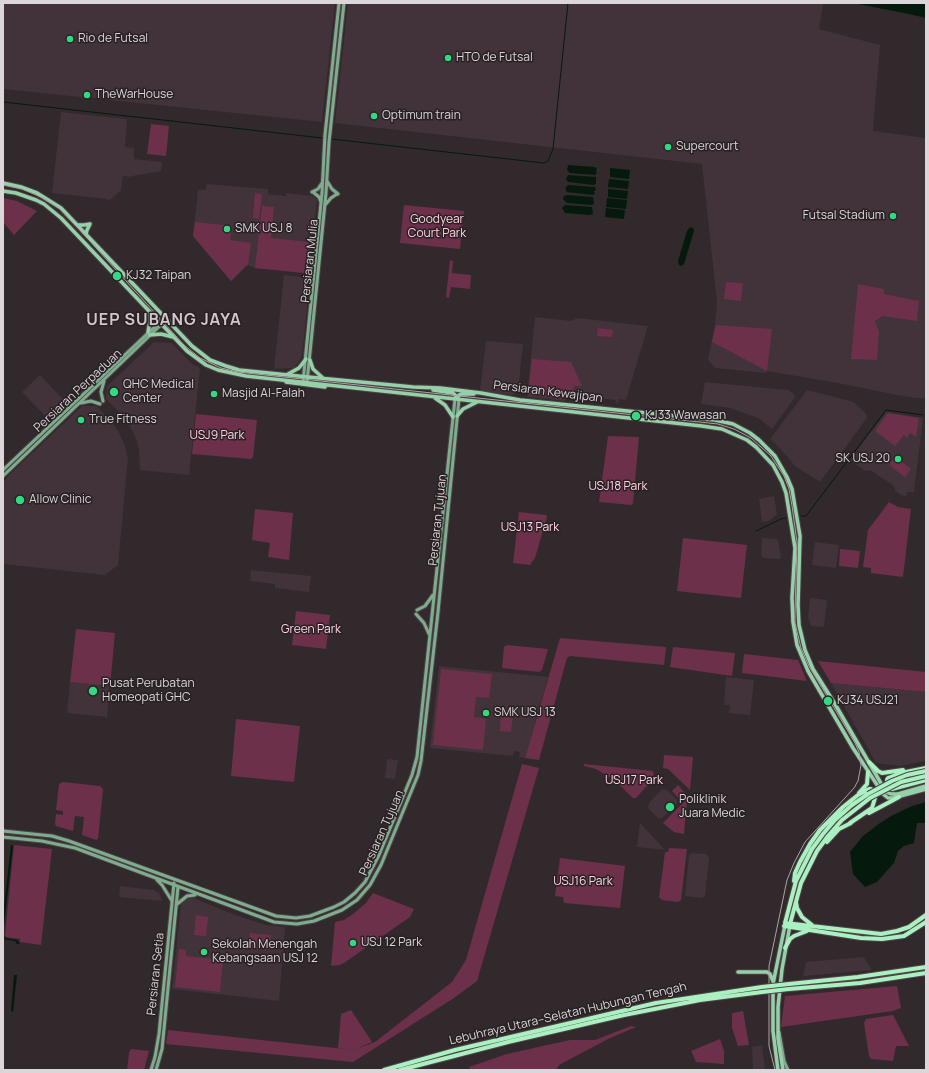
<!DOCTYPE html>
<meta charset="utf-8">
<style>
body{margin:0}
#map{position:relative;width:929px;height:1073px;overflow:hidden;background:#32292c;font-family:Manrope,sans-serif}
canvas{display:block}
.frame{position:absolute;inset:0;border:4px solid #dcd6d8;pointer-events:none}
</style>
<div id="map">
<canvas width="929" height="1073"></canvas>
<div class="frame"></div>
</div>
<script>
const ctx = document.querySelector('canvas').getContext('2d');
ctx.lineJoin = 'round';
function fillPath(path, color) {
  ctx.fillStyle = color;
  ctx.fill(path, 'evenodd');
}
function poly(rows) {
  const path = new Path2D();
  for (const r of rows) {
    path.moveTo(r[0], r[1]);
    for (let i = 2; i < r.length; i += 2) path.lineTo(r[i], r[i + 1]);
  }
  return path;
}
function strokePath(path, color, width, dash) {
  ctx.strokeStyle = color;
  ctx.lineWidth = width;
  ctx.lineCap = dash ? 'butt' : 'round';
  ctx.setLineDash(dash || []);
  ctx.stroke(path);
}
function write(font, color, halo, rows, align = 'center') {
  ctx.font = font + ' Manrope,sans-serif';
  ctx.lineWidth = 3;
  ctx.setLineDash([]);
  ctx.textBaseline = 'middle';
  ctx.strokeStyle = halo;
  ctx.fillStyle = color;
  for (const [text, x, y, turn = 0] of rows) {
    ctx.save();
    ctx.translate(x, y);
    ctx.rotate((+turn || 0) * Math.PI / 180);
    ctx.textAlign = isNaN(turn) ? turn : align;
    if (halo) ctx.strokeText(text, 0, 0);
    ctx.fillText(text, 0, 0);
    ctx.restore();
  }
}
const built = poly([
 [3,3,335,3,322,122,3,89],
 [348,3,818,3,823,4,819,29,880,45,873,131,926,138,926,398,916,398,897,395,838,383,767,371,766,373,715,368,708,360,715,324,717,302,702,164,335,123],
 [61,112,127,119,125,147,134,148,134,159,162,162,161,171,132,176,131,177,123,176,121,190,109,201,107,199,52,193],
 [207,184,268,189,268,194,286,196,286,193,312,196,317,200,309,272,304,273,255,268,247,265,231,281,193,236,198,190,206,190],
 [284,275,310,278,302,356,298,363,293,368,274,369],
 [535,317,571,321,577,318,648,326,626,400,619,399,618,405,615,400,573,395,564,401,527,397],
 [486,341,523,344,518,391,513,395,480,391],
 [154,342,172,343,192,364,200,368,189,475,140,470,139,450,136,438,129,425,122,415,106,399,107,386],
 [40,375,63,399,45,416,22,392],
 [705,382,788,390,794,394,795,397,772,429,758,418,730,408,701,404],
 [807,390,854,402,866,414,867,418,820,482,795,466,779,447,770,439],
 [82,406,97,406,113,424,118,431,124,443,128,458,118,565,105,575,3,564,3,483,9,475],
 [886,412,923,418,914,492,907,492,906,496,901,495,894,490,895,489,894,486,870,470,865,471,850,460],
 [774,496,777,514,769,521,762,522,759,499],
 [762,538,776,539,778,540,781,556,780,559,764,558,761,556],
 [815,542,839,545,836,568,812,565],
 [251,570,311,576,309,592,275,588,275,584,250,581],
 [810,598,827,600,824,627,811,626,808,618],
 [439,666,548,677,525,758,519,757,520,752,514,751,513,756,430,748],
 [726,677,754,680,750,715,729,713,730,705,724,705],
 [70,682,110,686,107,717,67,713],
 [831,683,926,692,926,761,899,766,876,763],
 [387,759,398,760,395,779,385,778],
 [662,789,667,790,677,800,677,804,662,818,658,818,648,808,649,803],
 [640,823,665,850,637,847],
 [692,853,706,854,709,858,705,896,702,898,685,896,689,855],
 [120,886,154,890,160,894,162,901,119,897],
 [191,897,235,915,266,925,285,927,279,1001,172,989,181,904,183,901],
 [864,957,872,970,803,976,806,962],
 [762,1045,765,1070,753,1070,752,1047]
]);
const green = poly([
 [151,124,169,126,166,156,147,154],
 [255,193,262,194,259,219,253,218],
 [3,198,17,201,37,211,14,235,3,222],
 [404,205,464,211,460,249,400,243],
 [262,206,274,207,271,238,308,242,304,273,255,268],
 [195,222,232,226,230,240,251,243,248,265,246,266,231,281,193,236],
 [450,260,453,261,452,273,471,275,470,289,451,287,449,298,446,297],
 [726,282,743,283,741,301,724,299],
 [858,284,884,289,884,294,919,301,917,321,883,316,875,321,879,332,877,360,851,359],
 [716,325,772,329,767,371,712,342],
 [598,328,613,330,612,337,597,336],
 [532,359,571,362,582,386,574,386,573,394,564,399,528,395],
 [888,413,919,418,916,437,910,433,907,438,904,435,895,446,875,431],
 [196,414,257,420,253,457,251,459,192,454],
 [608,436,639,437,633,503,631,505,599,502],
 [895,457,911,469,905,477,889,465],
 [889,502,898,507,911,509,903,577,871,573,871,568,863,567,868,530],
 [255,509,293,513,289,560,268,557,270,543,252,540],
 [519,512,546,515,547,517,535,558,530,565,513,563],
 [683,538,747,545,741,598,677,591],
 [840,549,860,551,858,568,839,566],
 [296,611,330,615,326,649,292,645],
 [76,629,115,633,110,686,70,682],
 [560,638,666,647,664,665,570,656,567,658,539,760,525,758],
 [507,645,548,649,542,670,539,672,502,668,504,647],
 [673,647,735,653,732,676,670,667],
 [744,654,798,660,807,681,742,673],
 [818,661,926,672,926,692,831,683],
 [441,669,492,674,489,698,476,697,474,717,486,719,483,750,433,745],
 [501,711,513,712,511,732,500,731],
 [236,719,300,726,294,782,231,776],
 [664,755,693,757,690,790,668,769,663,768],
 [522,764,539,768,477,981,454,998,353,1062,166,1044,168,1030,354,1050,375,1042,452,982,466,960],
 [584,764,653,771,654,776,652,780,636,798,633,798,614,780,596,769,584,766],
 [63,782,100,786,103,789,98,839,96,840,82,835,84,817,75,816,73,831,56,826,55,824,56,814,63,815,63,811,56,810,59,784],
 [678,785,687,795,681,801,672,791],
 [687,799,684,834,674,832,663,823],
 [14,845,52,849,41,945,20,942,20,939,6,937,5,935],
 [669,848,687,849,681,900,678,902,662,900,659,897,665,852,668,852],
 [560,858,625,866,620,908,564,903,563,897,555,896],
 [373,893,414,909,410,917,344,963,339,965,331,966,335,922,344,920,353,914,366,903],
 [196,915,208,917,206,936,194,935],
 [250,933,271,935,269,950,248,948],
 [179,949,186,950,186,956,223,960,220,992,175,987],
 [897,986,901,1008,893,1011,781,1027,785,996],
 [351,1010,372,1042,354,1050,338,1048,341,1014],
 [743,1011,749,1045,738,1046,732,1028,732,1013],
 [893,1015,909,1046,896,1046,893,1061,871,1059,869,1056,864,1023,866,1019],
 [631,1026,636,1027,608,1039,559,1065,556,1070,471,1070,469,1067,507,1054,570,1040,595,1040],
 [720,1039,724,1051,724,1064,696,1062,691,1051],
 [131,1049,149,1051,144,1070,127,1070,129,1053]
]);
const water = poly([
 [853,3,926,3,926,18,909,14],
 [568,165,595,167,597,169,596,171,597,173,595,175,570,173,567,170],
 [610,168,630,170,629,179,610,177],
 [568,175,596,177,596,184,593,185,568,182,566,179],
 [609,179,629,181,628,189,608,187],
 [568,185,595,187,596,190,594,191,595,194,593,195,567,192,565,188],
 [608,189,628,191,627,199,608,197],
 [567,195,593,197,594,204,592,205,567,203,563,199,564,196],
 [607,198,627,200,626,209,606,207],
 [565,205,592,207,593,214,590,215,565,213,562,208],
 [606,208,625,210,624,219,605,217],
 [691,227,694,229,694,231,684,264,681,266,679,265,678,261,687,231,689,228],
 [926,802,926,823,917,823,914,843,904,846,898,851,894,863,877,882,865,887,853,874,850,852,863,836,880,823,893,815,912,806],
 [11,845,13,846,3,934,5,938,17,940,20,944,17,944,15,941,3,939,3,916],
 [14,975,17,975,13,1012,11,1011]
]);
const stream = poly([
 [3,102,544,163,548,161,553,149,568,3],
 [801,516,806,516,886,410,923,415],
 [756,531,781,519,786,518]
]);
const secondary = poly([
 [327,181,332,189,338,194],
 [312,192,318,189,322,183],
 [313,192,319,197,321,202],
 [325,205,331,198,337,194],
 [303,382,322,193,325,135,339,3],
 [307,382,326,193,329,142,344,3],
 [103,401,101,392,104,381],
 [81,403,91,401,100,404],
 [3,470,164,318],
 [3,476,166,320],
 [417,610,425,606,433,595],
 [416,614,424,623,429,634],
 [3,831,52,836,69,841,276,916,296,918,310,916,334,907,344,902,355,893,365,882,379,855,412,775,417,757,455,399],
 [3,837,42,841,75,848,274,922,297,924,314,921,342,910,357,900,370,885,381,865,418,775,421,761,438,612,459,399],
 [157,880,162,885,172,901],
 [176,905,187,896,195,895],
 [779,1032,784,1061,788,1070],
 [151,1070,155,1057,159,1034,174,883],
 [156,1070,162,1049,178,887]
]);
const primary = poly([
 [3,183,21,187,37,193,61,208,192,346,210,360,226,366,239,370,308,377,413,387,440,388,481,393,520,400,715,420,733,424,750,433,759,440,775,456,787,477,792,489,800,536,798,605,799,625,805,650,813,669,835,704,886,792,891,794,898,794,926,786],
 [3,191,16,193,36,200,44,204,61,218,187,351,206,365,218,370,246,376,702,426,722,429,747,440,756,447,773,465,782,482,786,493,795,548,792,598,793,622,797,645,808,671,853,748,883,794,888,798,893,798,926,789],
 [77,225,84,225,90,224],
 [86,234,87,230,90,224],
 [148,310,150,321,148,332],
 [150,335,161,334,173,337],
 [310,360,313,369,323,378],
 [288,374,299,368,306,359],
 [286,382,325,387],
 [433,390,453,393,459,399],
 [435,398,445,405,453,417],
 [455,398,461,394,474,394],
 [457,416,463,409,477,402],
 [738,972,767,972,770,974,773,981],
 [778,1070,773,1031,773,984,785,925],
 [783,1070,778,1038,778,1007,782,969,790,925]
]);
const motorway = poly([
 [869,762,878,771,882,773,903,770],
 [926,768,901,773,888,778,887,780,888,785,892,789,926,780],
 [859,793,867,784,868,772],
 [868,794,852,805,835,820,823,834,812,849,796,881,785,923,881,934,897,931,909,927,926,915],
 [869,813,899,797],
 [827,842,839,829,851,823],
 [794,881,795,873,800,862,810,844,820,830,843,807,858,795,869,789,871,789,874,792,875,798,872,808,850,823],
 [796,902,797,908,802,917,812,925],
 [790,924,801,883,817,851,828,836,842,820,870,798],
 [784,926,861,938,882,939,904,936,926,922],
 [785,948,790,939,794,936,807,931],
 [789,984,858,977,926,967],
 [789,989,860,983,926,973],
 [384,1070,455,1050,656,1003,762,987],
 [400,1070,508,1042,624,1015,700,1000,762,992]
]);
const tram = poly([
 [3,185,22,189,34,194,45,199,60,209,79,229,184,345,200,358,221,368,238,372,718,424,734,429,751,438,771,456,784,476,789,489,792,506,797,542,795,613,795,623,801,648,809,666,855,743,859,752,861,765,858,781,854,788,805,842,794,863,787,880,769,966,769,1046,775,1070]
]);
const motorwayBridge = poly([
 [868,794,892,781,907,775,926,771],
 [870,798,901,782,926,776],
 [762,987,789,984],
 [762,992,789,989]
]);
const markers = [
 [70,39,4,"#33d882"],
 [448,58,4,"#33d882"],
 [87,95,4,"#33d882"],
 [374,116,4,"#33d882"],
 [668,147,4,"#33d882"],
 [893,216,4,"#33d882"],
 [227,229,4,"#33d882"],
 [117,276,5,"#33d882"],
 [114,392,5,"#33d882"],
 [214,394,4,"#33d882"],
 [636,416,5,"#33d882"],
 [81,420,4,"#33d882"],
 [898,459,4,"#33d882"],
 [20,500,5,"#33d882"],
 [93,691,5,"#33d882"],
 [828,701,5,"#33d882"],
 [486,713,4,"#33d882"],
 [670,807,5,"#33d882"],
 [353,943,4,"#33d882"],
 [204,952,4,"#33d882"]
];
const poiNames = [
 ["Rio de Futsal",78,39],
 ["HTO de Futsal",456,58],
 ["TheWarHouse",95,95],
 ["Optimum train",382,116],
 ["Supercourt",676,147],
 ["Futsal Stadium",885,216,"right"],
 ["SMK USJ 8",235,229],
 ["KJ32 Taipan",126,276],
 ["QHC Medical",123,385],
 ["Center",123,399],
 ["Masjid Al-Falah",222,394],
 ["KJ33 Wawasan",645,416],
 ["True Fitness",89,420],
 ["SK USJ 20",890,459,"right"],
 ["Allow Clinic",29,500],
 ["Pusat Perubatan",102,684],
 ["Homeopati GHC",102,698],
 ["KJ34 USJ21",837,701],
 ["SMK USJ 13",494,713],
 ["Poliklinik",679,800],
 ["Juara Medic",679,814],
 ["USJ 12 Park",361,943],
 ["Sekolah Menengah",212,945],
 ["Kebangsaan USJ 12",212,959]
];
const parkNames = [
 ["Goodyear",437,220],
 ["Court Park",437,234],
 ["USJ9 Park",217,436],
 ["USJ18 Park",618,487],
 ["USJ13 Park",530,528],
 ["Green Park",311,630],
 ["USJ17 Park",634,781],
 ["USJ16 Park",583,882]
];
const streetNames = [
 ["Persiaran Mulia",310,261,-84],
 ["Persiaran Perpaduan",78,391,-43],
 ["Persiaran Kewajipan",548,392,7],
 ["Persiaran Tujuan",438,520,-84],
 ["Persiaran Tujuan",382,833,-66],
 ["Persiaran Setia",156,974,-84],
 ["Lebuhraya Utara–Selatan Hubungan Tengah",568,1014,-13]
];
const districtNames = [
 ["UEP SUBANG JAYA",164,321]
];
fillPath(built, '#413339');
fillPath(green, '#6d304b');
fillPath(water, '#051a0d');
strokePath(stream, '#051a0d', 1);
strokePath(secondary, '#4d4548', 5);
strokePath(primary, '#4d4548', 5.5);
strokePath(motorway, '#4d4548', 6);
strokePath(secondary, '#7fac8e', 3);
strokePath(primary, '#96d0a9', 3.5);
strokePath(motorway, '#aaf0c1', 4);
strokePath(tram, '#aaa3a5', 1);
strokePath(motorwayBridge, '#4d4548', 6, []);
strokePath(motorwayBridge, '#aaf0c1', 4);
for (const [x, y, r, color] of markers) {
  const dot = new Path2D();
  dot.arc(x, y, r, 0, 2 * Math.PI);
  ctx.fillStyle = color;
  ctx.fill(dot);
  strokePath(dot, '#282023', 1.5);
}
write('12px', '#dcd6d8', '#282023', poiNames, 'left');
write('12px', '#ffd5e4', '#282023', parkNames);
write('12px', '#dcd6d8', '#282023', streetNames);
ctx.letterSpacing = '1px';
write('bold 16px', '#d3c7cb', '#282023', districtNames);
ctx.letterSpacing = '0px';
</script>
